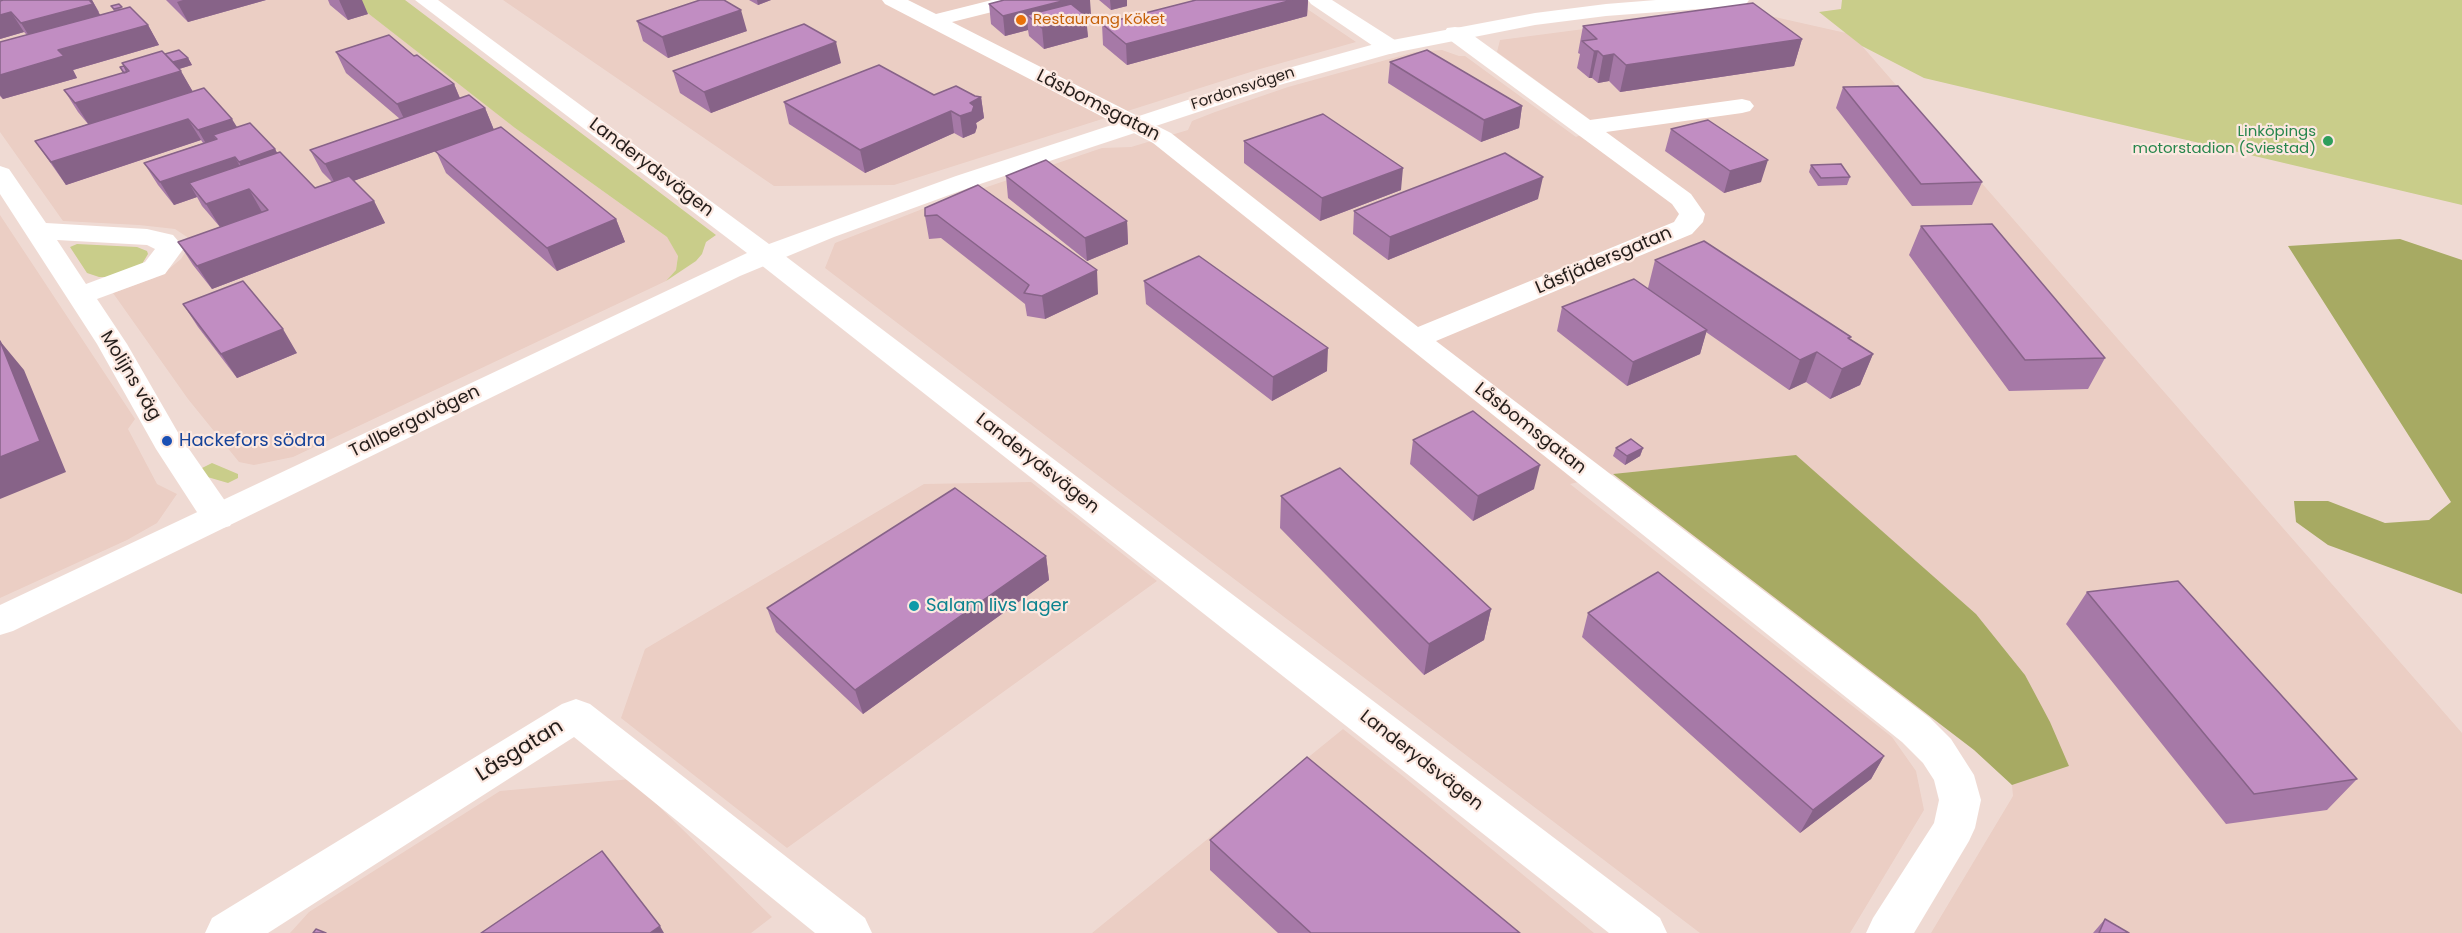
<!DOCTYPE html>
<meta charset="utf-8">
<style>
body{margin:0}
canvas{display:block;background:#efdad3}
</style>
<canvas width="2462" height="933"></canvas>
<script>
const ctx = document.querySelector('canvas').getContext('2d');
ctx.lineJoin = 'round';
function fillPath(path, color) {
  ctx.fillStyle = color;
  ctx.fill(path, 'evenodd');
}
function poly(rows) {
  const path = new Path2D();
  for (const r of rows) {
    path.moveTo(r[0], r[1]);
    for (let i = 2; i < r.length; i += 2) path.lineTo(r[i], r[i + 1]);
  }
  return path;
}
function strokePath(path, color, width, dash) {
  ctx.strokeStyle = color;
  ctx.lineWidth = width;
  ctx.lineCap = dash ? 'butt' : 'round';
  ctx.setLineDash(dash || []);
  ctx.stroke(path);
}
function write(font, color, halo, rows, align = 'center') {
  ctx.font = font + ' Poppins,sans-serif';
  ctx.lineWidth = 4.5;
  ctx.setLineDash([]);
  ctx.textBaseline = 'middle';
  ctx.strokeStyle = halo;
  ctx.fillStyle = color;
  for (const [text, x, y, turn = 0] of rows) {
    ctx.save();
    ctx.translate(x, y);
    ctx.rotate((+turn || 0) * Math.PI / 180);
    ctx.textAlign = isNaN(turn) ? turn : align;
    if (halo) ctx.strokeText(text, 0, 0);
    ctx.fillText(text, 0, 0);
    ctx.restore();
  }
}
const built = poly([
 [61,0,351,0,515,128,667,237,678,255,676,270,666,281,293,457,254,465,239,462,188,399,113,293,154,278,170,268,181,259,189,246,187,237,175,229,139,225,63,221,0,132,0,17],
 [503,0,1294,0,1356,42,1260,69,894,185,774,186],
 [1748,11,1846,33,1862,46,2462,733,2462,933,1931,933,2013,796,2012,785,2069,766,2025,675,1976,614,1796,456,1613,474,1570,484,1892,737,1916,771,1924,810,1850,933,1700,933,825,268,835,243,925,208,1102,148,1131,147,1188,130,1192,121,1215,112,1288,87,1415,52,1442,50,1459,56,1465,56,1576,137,1600,127,1497,52,1500,40,1668,18],
 [0,215,135,419,128,429,157,484,177,494,157,523,127,540,0,598],
 [1031,482,1157,581,787,848,621,718,645,649,924,484],
 [1343,729,1399,773,1594,933,1092,933],
 [631,779,772,917,751,933,290,933,309,912,500,791]
]);
const green = poly([
 [351,0,405,0,716,235,706,242,702,254,696,261,666,281,676,270,678,256,667,237,515,128],
 [1842,0,2462,0,2462,205,1924,78,1862,46,1819,12,1841,9],
 [77,244,137,247,147,251,148,254,142,264,108,277,99,277,87,273,70,247],
 [212,463,238,474,238,478,228,483,204,476,200,469]
]);
const forest = poly([
 [2400,239,2462,260,2462,594,2328,545,2296,522,2294,501,2328,501,2385,523,2429,520,2451,502,2288,246],
 [1796,455,1976,614,2025,675,2050,722,2069,766,2012,785,1974,750,1613,474]
]);
const minor = poly([
 [882,0,908,0,936,14,992,0,1027,0,1024,4,952,22,1171,133,1418,327,1674,222,1679,214,1672,204,1447,38,1444,33,1447,28,1455,27,1463,28,1590,120,1742,99,1750,101,1754,106,1750,111,1742,113,1606,132,1691,194,1705,214,1703,222,1692,234,1436,341,1930,718,1951,739,1974,775,1981,800,1975,828,1969,841,1914,933,1866,933,1873,918,1934,823,1939,800,1934,780,1923,763,1902,742,1153,143,885,4,882,0],
 [1308,0,1332,0,1398,42,1401,47,1398,52,1390,54,1382,52,1311,4,1308,0],
 [0,166,9,169,46,223,147,229,173,235,184,248,165,274,97,299,127,344,180,436,230,508,235,517,230,526,218,529,206,526,156,449,97,344,0,194,0,166],
 [57,240,147,245,155,249,145,262,86,284,57,240],
 [766,247,776,249,1660,918,1667,933,1609,933,756,261,752,255,756,249,766,247],
 [576,699,590,704,865,918,872,933,815,933,574,737,268,933,205,933,212,918,562,704,576,699]
]);
const tertiary = poly([
 [415,0,438,0,769,244,956,176,1267,74,1382,42,1535,13,1606,4,1656,0,1749,0,1746,4,1739,6,1606,16,1535,25,1393,53,1283,84,974,186,834,237,740,276,13,631,0,635,0,605,747,253,415,0]
]);
const wall = poly([
 [3,0,92,0,99,12,98,12,100,15,114,11,111,6,123,9,148,25,159,45,73,70,77,78,3,99,0,96,0,42,27,35,24,32,0,39,0,1],
 [166,0,266,0,188,22],
 [328,0,339,0,368,14,348,20,330,5],
 [749,0,771,0,758,5],
 [1099,0,1127,0,1127,6,1111,10],
 [1196,0,1308,0,1307,16,1127,65,1103,45,1102,24],
 [989,4,1091,14,1085,16,1088,37,1044,49,1029,36,1028,30,1005,36,991,24],
 [637,21,747,31,668,58,643,41],
 [1583,26,1802,39,1794,66,1620,92,1609,81,1598,83,1592,78,1589,78,1577,68,1580,54,1578,53],
 [336,52,414,56,454,84,460,98,485,108,494,130,616,219,625,242,557,271,446,173,436,151,353,181,374,201,385,223,212,289,193,265,178,242,220,227,202,206,197,197,174,205,158,185,144,163,203,143,201,140,66,185,35,141,88,124,78,112,64,90,123,73,120,67,124,66,122,63,165,54,188,58,192,65,179,69,193,92,237,127,275,149,277,153,315,188,332,182,322,172,310,150,400,119,346,73],
 [1390,62,1522,106,1519,128,1481,142,1388,83],
 [841,63,711,113,680,93,673,71],
 [1843,87,1982,182,1972,205,1912,206,1836,108],
 [934,95,981,97,984,118,976,123,977,127,975,133,963,138,954,133,865,173,789,124,784,102],
 [1671,129,1761,182,1724,193,1665,151],
 [1244,141,1401,190,1320,221,1244,163],
 [1811,165,1850,177,1847,185,1818,186,1809,172],
 [1006,176,1127,221,1128,244,1087,261,1008,198],
 [1538,199,1388,260,1353,234,1354,211],
 [925,208,1098,294,1045,319,1027,316,1025,304,941,238,929,239,925,216],
 [1921,226,2105,358,2088,389,2009,391,1909,255],
 [1655,260,1850,339,1873,354,1860,385,1830,399,1806,382,1789,390,1706,332,1700,354,1627,386,1557,331,1562,307,1648,288],
 [1144,281,1327,371,1272,401,1146,304],
 [183,304,297,353,237,378,198,327],
 [1413,440,1534,489,1473,521,1410,464],
 [1616,448,1643,448,1640,456,1625,465,1613,456],
 [1281,496,1491,609,1484,640,1424,675,1280,528],
 [1046,556,1049,580,863,714,776,632,767,608],
 [2087,592,2357,779,2327,810,2226,824,2066,624],
 [1588,613,1884,756,1871,779,1800,833,1582,637],
 [1210,840,1520,933,1278,933,1210,870],
 [2105,919,2129,933,2093,933]
]);
const shadedWall = poly([
 [87,0,92,0,105,24,34,44,21,23],
 [183,0,266,0,188,22,177,2],
 [339,0,362,0,368,14,348,20],
 [757,0,771,0,758,5],
 [1066,0,1090,0,1091,14,1041,27,1027,15,1028,30,1005,36,1003,16],
 [1110,0,1127,0,1127,6,1111,10],
 [1292,0,1308,0,1307,16,1127,65,1126,44],
 [741,10,747,31,668,58,662,37],
 [11,12,24,32,0,39,0,15],
 [1086,16,1088,37,1044,49,1042,28],
 [148,25,159,45,73,70,77,78,3,99,0,95,0,75,58,50],
 [1802,39,1794,66,1620,92,1626,65],
 [836,42,841,63,711,113,704,92],
 [1594,51,1598,51,1592,78,1589,78],
 [1614,54,1609,81,1598,83,1603,56],
 [188,58,192,65,166,73,161,66],
 [181,71,193,92,89,125,75,103],
 [454,84,463,106,407,125,397,104],
 [981,97,984,118,976,123,977,127,975,133,963,138,960,116,970,103],
 [1522,106,1519,128,1481,142,1484,120],
 [485,108,494,130,337,187,325,164],
 [951,111,954,133,865,173,860,150],
 [188,119,201,140,66,185,51,162],
 [232,119,245,140,213,135,221,148,211,152,198,130],
 [275,149,287,171,251,184,239,162],
 [235,157,247,180,189,183,197,197,174,205,160,182],
 [1768,160,1761,182,1724,193,1730,171],
 [1403,168,1401,190,1320,221,1322,198],
 [1543,177,1538,199,1388,260,1390,237],
 [249,189,262,212,220,227,206,204],
 [374,201,385,223,212,289,197,266],
 [616,219,625,242,557,271,547,248],
 [1127,221,1128,244,1087,261,1085,238],
 [1097,270,1098,294,1045,319,1042,296],
 [283,329,297,353,237,378,221,354],
 [1707,330,1700,354,1627,386,1633,362],
 [0,341,24,370,66,472,0,499],
 [1328,348,1327,371,1272,401,1273,377],
 [1817,352,1806,382,1789,390,1800,360],
 [1873,354,1860,385,1830,399,1842,369],
 [1643,448,1640,456,1625,465,1627,456],
 [1540,465,1534,489,1473,521,1478,496],
 [1046,556,1049,580,863,714,855,690],
 [1491,609,1484,640,1424,675,1429,644],
 [1884,756,1871,779,1800,833,1813,810],
 [660,926,664,933,650,933]
]);
const building = poly([
 [3,0,89,0,93,4,21,23,11,12,0,15,0,1,3,0],
 [700,0,724,0,741,10,662,37,637,21,700,0],
 [1004,0,1066,0,1003,16,989,4,1004,0],
 [1196,0,1292,0,1126,44,1102,24,1196,0],
 [1753,3,1802,39,1626,65,1614,54,1603,56,1598,51,1594,51,1582,41,1597,39,1583,26,1753,3],
 [119,4,122,7,114,9,111,6,119,4],
 [1071,4,1086,16,1042,28,1027,15,1071,4],
 [130,7,148,25,58,50,64,56,0,75,0,42,130,7],
 [804,24,836,42,704,92,673,71,804,24],
 [389,35,414,56,417,55,454,84,397,104,336,52,389,35],
 [179,50,188,58,173,62,165,54,179,50],
 [1427,50,1522,106,1484,120,1390,62,1427,50],
 [162,51,181,71,75,103,64,90,129,71,122,63,162,51],
 [879,65,934,95,956,86,975,96,981,97,970,103,974,106,972,112,960,116,951,111,860,150,784,102,879,65],
 [124,66,127,72,124,73,120,67,124,66],
 [1898,86,1982,182,1921,184,1843,87,1898,86],
 [204,88,232,119,198,130,188,119,51,162,35,141,204,88],
 [469,95,485,108,325,164,310,150,469,95],
 [1323,114,1403,168,1322,198,1244,141,1323,114],
 [1708,120,1768,160,1730,171,1671,129,1708,120],
 [250,123,275,149,239,162,235,157,160,182,144,163,217,139,213,135,250,123],
 [501,127,616,219,547,248,435,151,501,127],
 [280,152,315,188,349,176,374,201,197,266,178,242,268,210,249,189,206,204,189,183,280,152],
 [1505,153,1543,177,1390,237,1354,211,1505,153],
 [1046,160,1127,221,1085,238,1006,176,1046,160],
 [1841,164,1850,177,1821,178,1811,165,1841,164],
 [978,185,1097,270,1042,296,1024,293,1029,285,937,215,925,216,925,208,978,185],
 [1992,224,2105,358,2025,360,1921,226,1992,224],
 [1704,241,1851,337,1848,338,1873,354,1842,369,1817,352,1800,360,1655,260,1704,241],
 [1199,256,1328,348,1273,377,1144,281,1199,256],
 [1634,279,1707,330,1633,362,1562,307,1634,279],
 [243,281,283,329,221,354,183,304,243,281],
 [0,341,40,441,0,457,0,341],
 [1473,411,1540,465,1478,496,1413,440,1473,411],
 [1631,439,1643,448,1627,456,1616,448,1631,439],
 [1340,468,1491,609,1429,644,1281,496,1340,468],
 [955,488,1046,556,855,690,767,608,955,488],
 [1658,572,1884,756,1813,810,1588,613,1658,572],
 [2178,581,2357,779,2254,794,2087,592,2178,581],
 [1307,757,1520,933,1311,933,1210,840,1307,757],
 [602,851,660,926,650,933,481,933,602,851],
 [2105,919,2129,933,2099,933,2105,919],
 [316,929,326,933,313,933,316,929]
]);
const markers = [
 [1021,20,6,"#e8710a"],
 [2328,141,6,"#2e9e5b"],
 [167,441,6,"#1a4fb4"],
 [914,606,6,"#0f9aa8"]
];
const farFoodnames = [
 ["Restaurang Köket",1033,20]
];
const farStreetnames = [
 ["Fordonsvägen",1243,89,-18]
];
const farLeisurenames = [
 ["Linköpings",2316,132],
 ["motorstadion (Sviestad)",2316,149]
];
const streetNames = [
 ["Låsbomsgatan",1098,106,27],
 ["Landerydsvägen",651,168,37],
 ["Låsfjädersgatan",1604,261,-23],
 ["Molijns väg",130,376,59],
 ["Tallbergavägen",415,422,-26],
 ["Låsbomsgatan",1530,429,38],
 ["Landerydsvägen",1037,464,38],
 ["Landerydsvägen",1421,761,38]
];
const transitNames = [
 ["Hackefors södra",179,441]
];
const cultureNames = [
 ["Salam livs lager",926,606]
];
const nearStreetnames = [
 ["Låsgatan",520,751,-32]
];
fillPath(built, '#ebcec4');
fillPath(green, '#c9cd8a');
fillPath(forest, '#a7aa63');
fillPath(minor, '#fff');
fillPath(tertiary, '#fff');
fillPath(wall, '#a679a7');
fillPath(shadedWall, '#876388');
fillPath(building, '#c18dc2');
strokePath(building, '#876388', 1.5);
for (const [x, y, r, color] of markers) {
  const dot = new Path2D();
  dot.arc(x, y, r, 0, 2 * Math.PI);
  ctx.fillStyle = color;
  ctx.fill(dot);
  strokePath(dot, '#fce8e0', 2);
}
write('15px', '#c56008', '#fce8e0', farFoodnames, 'left');
write('15px', '#241d1a', '#fce8e0', farStreetnames);
write('15px', '#27864d', '#fce8e0', farLeisurenames, 'right');
write('18px', '#241d1a', '#fce8e0', streetNames);
write('18px', '#164399', '#fce8e0', transitNames, 'left');
write('18px', '#0d838f', '#fce8e0', cultureNames, 'left');
write('21px', '#241d1a', '#fce8e0', nearStreetnames);
</script>
